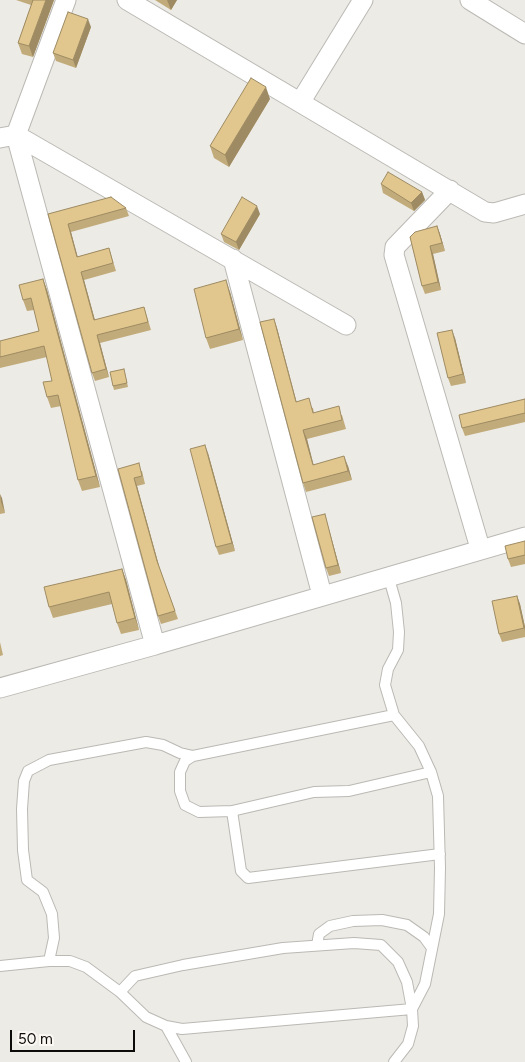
<!DOCTYPE html>
<style>
body{margin:0}
#map{position:relative;width:525px;height:1062px;overflow:hidden;background:#edebe6;font-family:Figtree,sans-serif}
canvas{display:block}
.scale{position:absolute;left:10px;top:1030px;width:125px;height:22px;box-sizing:border-box;border:2px solid #0c0b0a;border-top:0;padding-left:6px;font-size:15px;line-height:18px;white-space:nowrap;color:#0c0b0a;-webkit-text-stroke:4px #fbf8f3;paint-order:stroke}
</style>
<div id="map">
<canvas width="525" height="1062"></canvas>
<div class="scale">50 m</div>
</div>
<script>
const ctx = document.querySelector('canvas').getContext('2d');
ctx.lineJoin = 'round';
function poly(rows) {
  const path = new Path2D();
  for (const r of rows) {
    path.moveTo(r[0], r[1]);
    for (let i = 2; i < r.length; i += 2) path.lineTo(r[i], r[i + 1]);
  }
  return path;
}
function strokePath(path, color, width, dash) {
  ctx.strokeStyle = color;
  ctx.lineWidth = width;
  ctx.lineCap = dash ? 'butt' : 'round';
  ctx.setLineDash(dash || []);
  ctx.stroke(path);
}
function fillPath(path, color) {
  ctx.fillStyle = color;
  ctx.fill(path, 'evenodd');
}
const service = poly([
 [394,715,193,756,185,761,180,772,180,791,185,805,199,812,232,811,314,792,349,791,431,772],
 [232,811,241,871,248,878,440,854],
 [317,945,319,934,330,926,353,921,382,920,407,925,424,937,432,948],
 [49,961,54,938,52,914,43,892,27,880,23,850,22,809,24,781,28,771,49,760,146,742,163,745,180,753,193,756],
 [0,966,49,961,70,961,86,967,120,992,146,1017,166,1026,182,1029,412,1009,425,984,439,914,440,868,438,796,431,772,419,746,394,715,385,685,388,669,398,650,399,632,396,603,388,575],
 [120,992,135,976,183,965,283,948,354,943,381,945,398,962,407,982,412,1009,413,1026,408,1044,394,1062],
 [166,1026,186,1062]
]);
const minor = poly([
 [127,0,485,212,494,213,525,204],
 [470,0,525,34],
 [301,101,363,0],
 [16,135,155,645,525,537],
 [16,135,346,325],
 [0,138,16,135,66,0],
 [450,190,395,247,394,255,480,548],
 [233,259,322,595],
 [0,688,155,645]
]);
const wall = poly([
 [16,0,54,0,33,57,22,54,18,43,31,5],
 [155,0,177,0,171,10],
 [91,27,76,68,56,61,53,53],
 [270,99,229,167,214,158,210,146],
 [381,184,422,192,425,200,414,211,383,193],
 [126,208,129,216,71,232,77,257,109,248,116,271,84,280,95,320,144,307,151,330,100,343,109,377,95,381,92,373,48,214],
 [260,214,239,250,224,242,221,234],
 [437,226,440,234,445,251,433,254,441,290,425,294,422,286,410,237],
 [43,279,47,290,100,487,82,491,78,480,61,406,51,408,47,397,52,381,47,357,0,368,0,341,39,331,34,310,27,311,23,300],
 [230,292,243,340,210,349,206,338],
 [274,319,277,328,296,402,313,408,314,413,342,415,346,429,307,439,313,465,348,466,352,480,306,492,303,483],
 [455,338,466,383,451,386,448,378],
 [125,373,128,387,114,390,113,386],
 [525,399,525,422,465,436,462,428],
 [208,453,235,551,219,555,216,547],
 [118,469,142,471,145,484,137,486,160,569,178,619,161,624,158,616],
 [0,494,5,513,0,514],
 [325,514,327,522,341,573,329,576,326,568],
 [525,541,525,564,511,567,508,559],
 [122,569,126,580,139,630,121,634,117,623,112,604,53,618,49,607],
 [517,596,520,604,525,627,525,637,502,642,499,634],
 [0,642,3,655,0,656]
]);
const shadedWall = poly([
 [46,0,54,0,33,57,29,46],
 [167,0,177,0,171,10],
 [88,19,91,27,76,68,73,60],
 [266,87,270,99,229,167,225,155],
 [422,192,425,200,414,211,411,203],
 [257,206,260,214,239,250,236,242],
 [68,224,71,232,80,265,77,257],
 [437,226,440,234,445,251,442,243],
 [430,246,433,254,441,290,438,282],
 [81,272,84,280,97,328,94,320],
 [43,279,47,290,100,487,96,476],
 [226,280,230,292,243,340,239,329],
 [274,319,277,328,299,411,296,402],
 [452,330,455,338,466,383,463,374],
 [97,335,100,343,109,377,106,369],
 [303,430,307,439,316,474,313,465],
 [205,445,208,453,235,551,232,543],
 [344,456,348,466,352,480,348,471],
 [134,478,137,486,160,570,157,561],
 [0,494,2,498,5,513,1,502],
 [325,514,327,522,341,573,338,565],
 [122,569,126,580,139,630,135,618],
 [517,596,520,604,525,627,525,631]
]);
const building = poly([
 [33,0,46,0,29,46,18,43,33,0],
 [68,12,88,19,73,60,53,53,68,12],
 [251,78,266,87,225,155,210,146,251,78],
 [388,172,422,192,411,203,381,184,388,172],
 [111,197,126,208,68,224,77,257,109,248,113,263,81,272,94,320,144,307,148,322,97,335,106,369,92,373,48,214,111,197],
 [242,197,257,206,236,242,221,234,242,197],
 [437,226,442,243,430,246,438,282,422,286,410,237,415,232,437,226],
 [43,279,96,476,78,480,58,395,47,397,43,382,52,381,44,346,0,357,0,341,39,331,31,298,23,300,19,285,43,279],
 [226,280,239,329,206,338,194,289,226,280],
 [274,319,296,402,309,398,313,413,339,406,342,420,303,430,313,465,344,456,348,471,303,483,260,322,274,319],
 [452,330,463,374,448,378,437,333,452,330],
 [124,369,127,383,113,386,110,372,124,369],
 [525,399,525,413,462,428,459,415,525,399],
 [205,445,232,543,216,547,190,449,205,445],
 [139,463,142,476,134,478,157,561,175,611,158,616,118,469,139,463],
 [325,514,338,565,326,568,312,517,325,514],
 [525,541,525,555,508,559,505,546,525,541],
 [122,569,135,618,117,623,109,592,49,607,44,587,122,569],
 [517,596,524,628,499,634,492,601,517,596]
]);
strokePath(service, '#bbb9b4', 12);
strokePath(minor, '#bbb9b4', 21);
strokePath(service, '#fff', 10);
strokePath(minor, '#fff', 19);
fillPath(wall, '#c2ab7a');
fillPath(shadedWall, '#9e8b63');
fillPath(building, '#e1c78e');
strokePath(building, '#9e8b63', 1);
</script>
